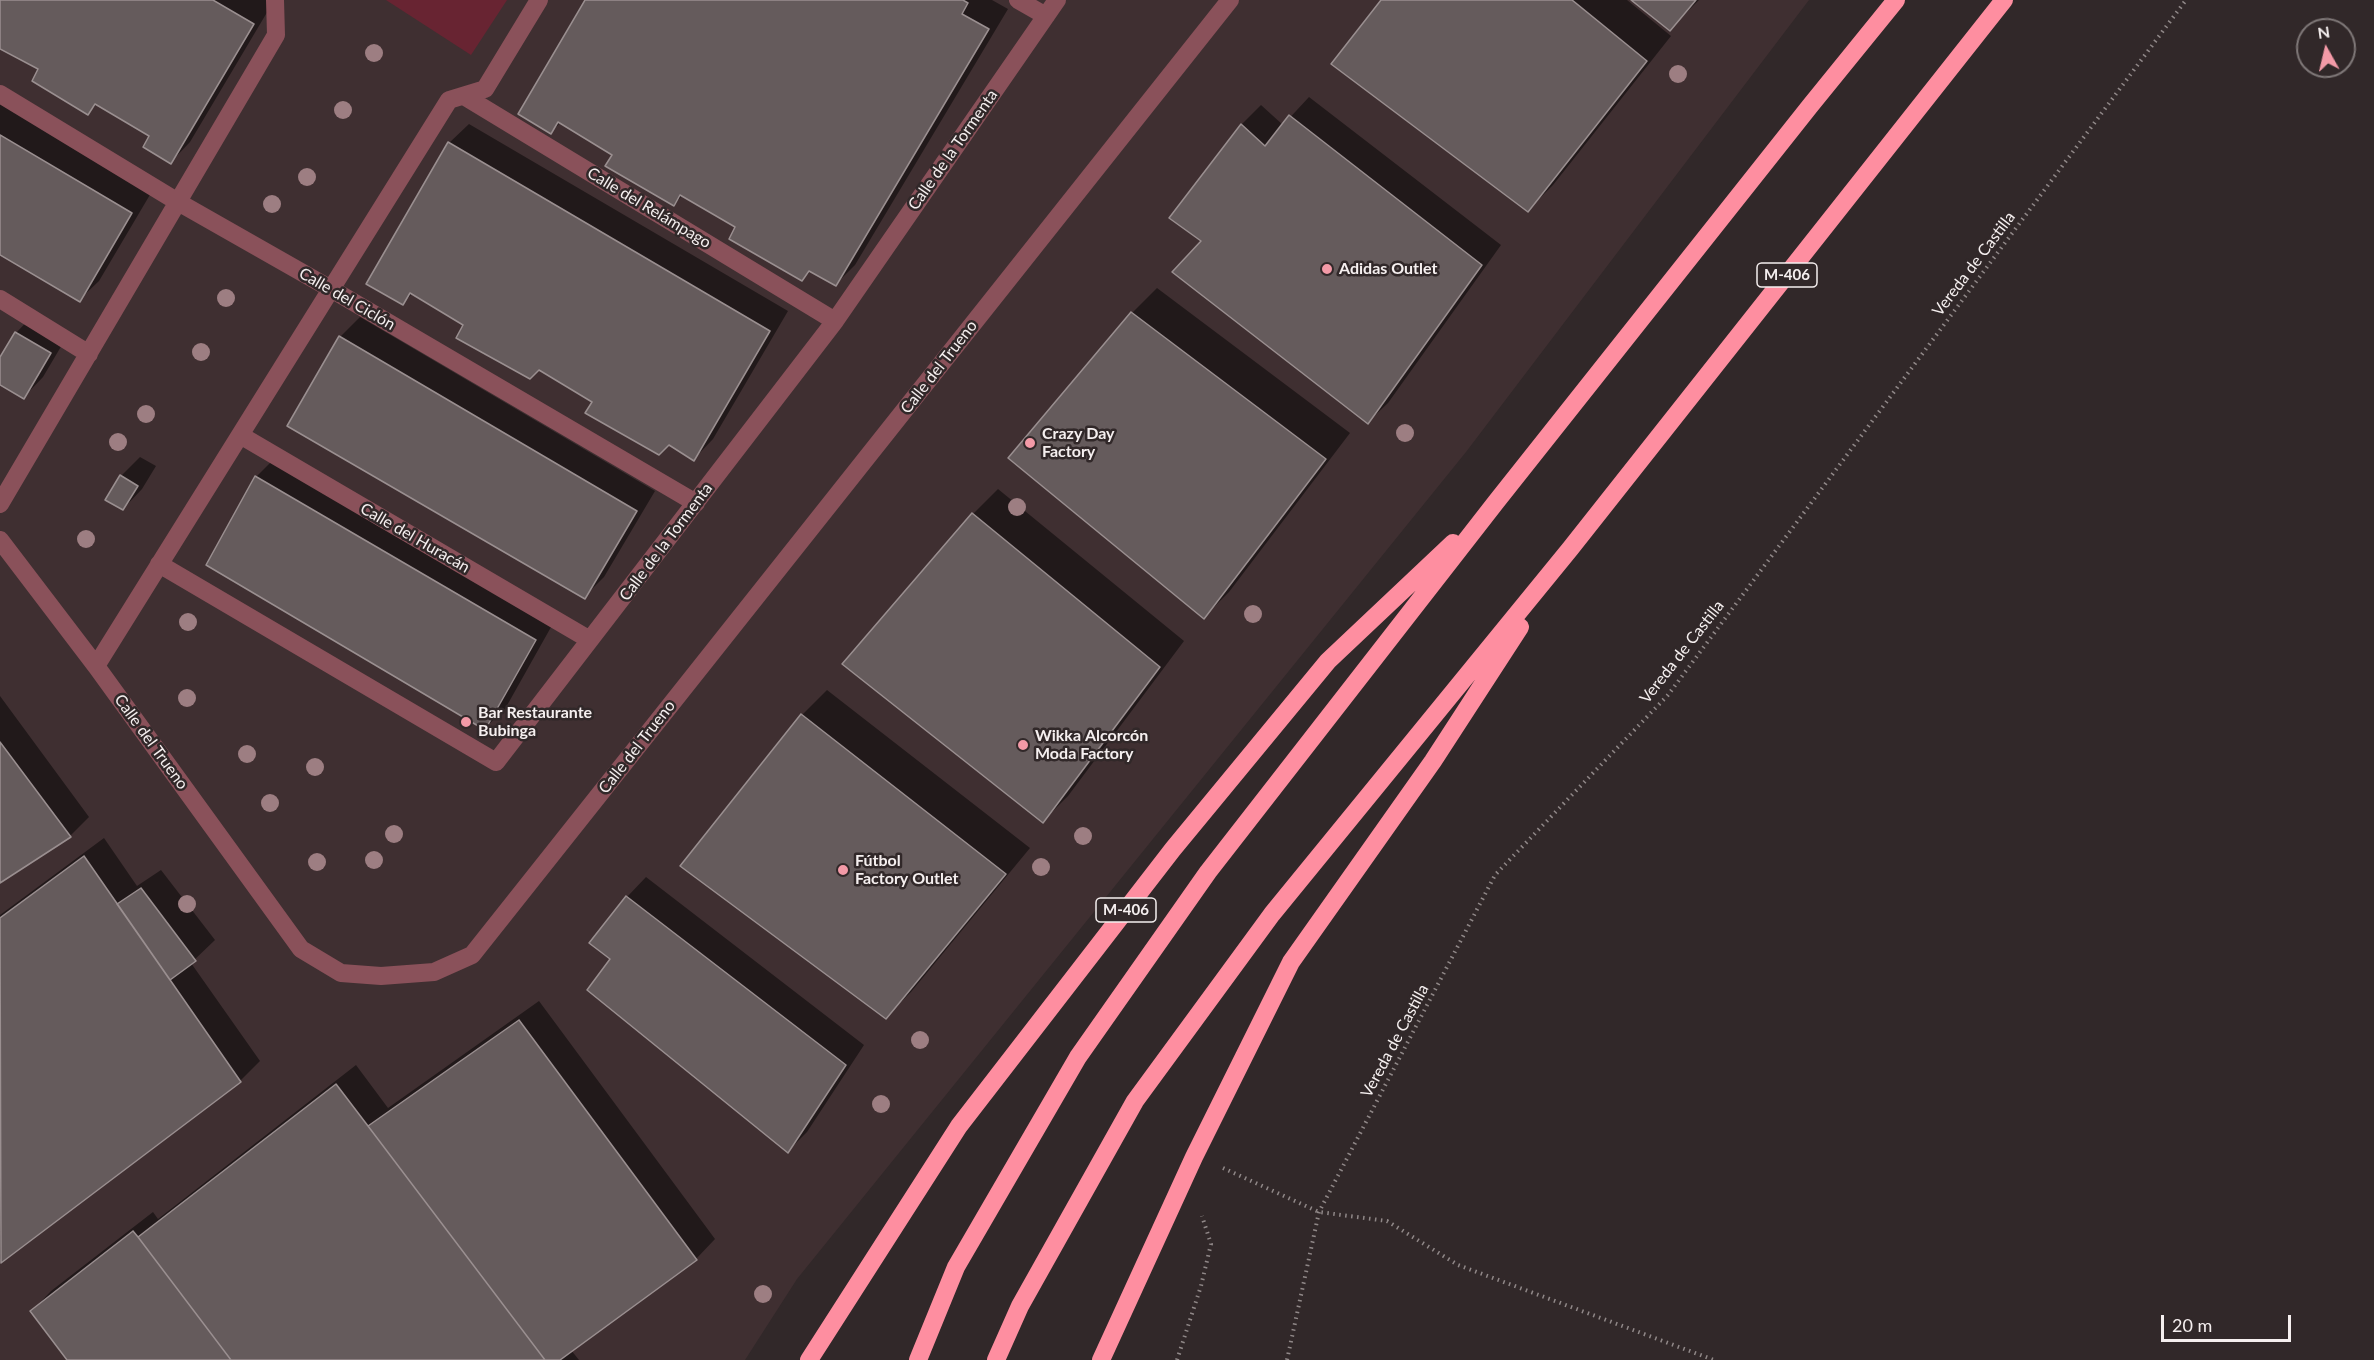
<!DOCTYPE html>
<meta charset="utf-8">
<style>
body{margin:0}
#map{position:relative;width:2374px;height:1360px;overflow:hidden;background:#312829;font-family:Lato,sans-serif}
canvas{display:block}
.north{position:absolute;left:2296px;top:18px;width:60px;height:60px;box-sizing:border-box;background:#312829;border:2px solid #7f7878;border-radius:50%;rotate:352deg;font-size:16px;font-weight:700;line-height:24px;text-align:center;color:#f5efef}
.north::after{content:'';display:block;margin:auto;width:21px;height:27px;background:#f39aa7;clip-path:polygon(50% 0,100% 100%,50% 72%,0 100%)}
.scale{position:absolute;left:2161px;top:1315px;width:130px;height:27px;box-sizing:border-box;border:3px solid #f5efef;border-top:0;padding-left:8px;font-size:18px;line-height:21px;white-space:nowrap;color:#f5efef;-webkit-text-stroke:4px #312829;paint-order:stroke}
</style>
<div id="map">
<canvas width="2374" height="1360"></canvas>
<div class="north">N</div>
<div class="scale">20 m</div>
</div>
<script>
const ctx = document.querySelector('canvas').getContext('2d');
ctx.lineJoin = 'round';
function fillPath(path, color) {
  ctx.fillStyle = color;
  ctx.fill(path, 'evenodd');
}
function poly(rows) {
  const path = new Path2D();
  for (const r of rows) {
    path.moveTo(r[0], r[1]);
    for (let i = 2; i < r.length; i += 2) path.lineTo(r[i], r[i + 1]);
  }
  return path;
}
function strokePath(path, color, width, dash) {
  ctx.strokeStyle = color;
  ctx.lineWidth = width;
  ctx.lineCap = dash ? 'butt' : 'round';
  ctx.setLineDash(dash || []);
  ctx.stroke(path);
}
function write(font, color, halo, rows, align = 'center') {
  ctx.font = font + ' Lato,sans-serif';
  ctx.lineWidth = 5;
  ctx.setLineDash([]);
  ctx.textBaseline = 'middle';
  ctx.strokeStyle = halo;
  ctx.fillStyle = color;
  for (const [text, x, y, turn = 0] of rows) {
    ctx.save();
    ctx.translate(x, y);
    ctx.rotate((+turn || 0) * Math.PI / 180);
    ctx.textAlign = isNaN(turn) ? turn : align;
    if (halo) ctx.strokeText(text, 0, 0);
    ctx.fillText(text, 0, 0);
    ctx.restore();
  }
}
const built = poly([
 [0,0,1809,0,1466,452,797,1279,745,1360,0,1360]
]);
const green = poly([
 [386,0,507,0,471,55]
]);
const shadow = poly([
 [0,0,266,0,272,4,190,142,171,162,152,136,98,103,88,113,40,69,0,47],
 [586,0,992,0,1008,9,855,265,836,284,811,271,802,280,737,226,683,195,674,204,614,155,561,122,551,132],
 [1383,0,1627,0,1671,36,1553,185,1528,210],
 [1634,0,1699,0,1670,29],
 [1309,97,1501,245,1388,403,1368,422,1204,240,1171,218,1242,124,1261,105,1283,125],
 [0,104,151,193,99,281,79,300,0,254],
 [469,124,788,311,713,439,694,459,413,293,402,304,449,143],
 [1157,288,1350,433,1229,592,1204,617,1132,313],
 [35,313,69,333,43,377,24,397,0,383,0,360,16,333],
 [360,317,655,491,604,577,584,597,289,426,341,336],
 [140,457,156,466,142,489,123,509,121,476],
 [276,457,555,620,505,709,485,728,208,565,256,477],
 [998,489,1184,641,1068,796,1043,821,973,514],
 [827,690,1030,848,911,992,886,1017,802,715],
 [0,696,89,817,70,836,0,882],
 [104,838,137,886,161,870,215,940,191,963,260,1061,240,1081,2,1261,0,1258,0,915],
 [646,877,864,1045,807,1132,788,1151,612,959,627,897],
 [539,1001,715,1239,696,1259,571,1350,579,1360,69,1360,32,1311,51,1291,153,1212,158,1219,356,1065,388,1108]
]);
const building = poly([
 [0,0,213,0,254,24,171,164,143,147,149,136,95,104,88,115,32,81,38,69,0,49,0,0],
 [585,0,963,0,968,3,962,14,989,29,836,286,809,271,802,281,729,239,735,227,680,195,674,206,605,166,612,155,558,122,551,134,518,114,585,0],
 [1381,0,1572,0,1647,61,1528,212,1331,64,1381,0],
 [1631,0,1696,0,1670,31,1631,0],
 [1289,115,1482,265,1368,424,1172,272,1201,241,1169,218,1241,124,1265,146,1289,115],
 [0,135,132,213,80,302,0,255,0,135],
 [448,142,770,331,694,461,669,445,659,455,585,413,592,402,539,370,530,379,456,338,463,325,410,293,403,305,366,284,448,142],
 [1131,312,1326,459,1204,619,1008,458,1131,312],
 [15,332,51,353,24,399,0,385,0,357,15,332],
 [339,336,637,511,585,599,287,426,339,336],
 [120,475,138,486,123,510,105,500,120,475],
 [255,476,536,640,485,730,206,565,255,476],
 [972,513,1160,667,1043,823,842,664,972,513],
 [801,714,1006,874,886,1019,680,866,801,714],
 [0,742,71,837,0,883,0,742],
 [84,856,241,1082,1,1263,0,918,84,856],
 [141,888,196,961,170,980,117,904,141,888],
 [626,896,846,1065,788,1153,587,990,610,959,589,943,626,896],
 [519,1020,697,1260,560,1360,545,1360,368,1126,519,1020],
 [336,1084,368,1126,545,1360,231,1360,138,1237,336,1084],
 [133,1231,138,1237,231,1360,67,1360,30,1311,133,1231]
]);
const path = poly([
 [1223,1168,1319,1212,1387,1221,1458,1265,1714,1360],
 [1177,1360,1201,1286,1211,1244,1202,1216],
 [1287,1360,1319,1212,1495,875,1668,695,2186,0]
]);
const minor = poly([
 [1018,0,1046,16],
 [0,94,178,202,331,289,696,503],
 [464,96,835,321],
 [0,299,89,354],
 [240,435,590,640],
 [0,504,276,35,275,0],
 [0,540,96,666,301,949,341,973,381,976,434,972,472,955,1230,0],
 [159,564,496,762,835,321,1057,0],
 [96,666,449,100,485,89,539,0]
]);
const highway = poly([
 [809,1360,959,1126,1173,849,1328,661,1453,543],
 [918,1360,956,1267,1078,1057,1208,872,1496,502,1810,106,1896,0],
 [996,1360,1020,1306,1135,1101,1272,914,1570,549,2004,0],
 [1101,1360,1194,1157,1291,962,1433,761,1520,627]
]);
const trees = [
 [374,53],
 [1678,74],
 [343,110],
 [307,177],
 [272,204],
 [226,298],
 [201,352],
 [146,414],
 [1405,433],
 [118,442],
 [1017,507],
 [86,539],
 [1253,614],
 [188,622],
 [187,698],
 [247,754],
 [315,767],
 [270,803],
 [394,834],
 [1083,836],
 [374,860],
 [317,862],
 [1041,867],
 [187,904],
 [920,1040],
 [881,1104],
 [763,1294]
];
const markers = [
 [1327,269,6,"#f39aa7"],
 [1030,443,6,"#f39aa7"],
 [466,722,6,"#f39aa7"],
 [1023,745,6,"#f39aa7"],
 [843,870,6,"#f39aa7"]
];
const shields = [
 [1787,275,60],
 [1126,910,60]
];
const shieldNames = [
 ["M-406",1787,275],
 ["M-406",1126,910]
];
const streetNames = [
 ["Calle de la Tormenta",953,150,-55],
 ["Calle del Relámpago",649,208,31],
 ["Vereda de Castilla",1974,264,-53],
 ["Calle del Ciclón",347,299,30],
 ["Calle del Trueno",939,367,-52],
 ["Calle del Huracán",415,538,30],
 ["Calle de la Tormenta",666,542,-53],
 ["Vereda de Castilla",1682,652,-52],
 ["Calle del Trueno",151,742,54],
 ["Calle del Trueno",637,747,-52],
 ["Vereda de Castilla",1395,1041,-62]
];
const poiNames = [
 ["Adidas Outlet",1339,269],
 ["Crazy Day",1042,434],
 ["Factory",1042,452],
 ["Bar Restaurante",478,713],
 ["Bubinga",478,731],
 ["Wikka Alcorcón",1035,736],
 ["Moda Factory",1035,754],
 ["Fútbol",855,861],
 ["Factory Outlet",855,879]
];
fillPath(built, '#3f2f31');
fillPath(green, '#682432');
fillPath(shadow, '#0007');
fillPath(building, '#655b5c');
strokePath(building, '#9a8f90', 1.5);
strokePath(path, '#908888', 4, [1.5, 4.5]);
strokePath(minor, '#8a515a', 18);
strokePath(highway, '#fe8ea0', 18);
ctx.fillStyle = '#9d7e82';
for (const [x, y] of trees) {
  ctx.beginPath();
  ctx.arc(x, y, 9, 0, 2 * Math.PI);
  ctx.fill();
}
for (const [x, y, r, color] of markers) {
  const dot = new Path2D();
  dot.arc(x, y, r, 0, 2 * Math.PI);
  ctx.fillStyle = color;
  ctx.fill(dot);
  strokePath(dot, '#312829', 2);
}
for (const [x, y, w] of shields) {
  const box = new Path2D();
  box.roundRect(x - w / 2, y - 12, w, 24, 4.5);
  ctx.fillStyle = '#312829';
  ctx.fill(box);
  strokePath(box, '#f5efef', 1.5);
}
write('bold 15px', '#f5efef', null, shieldNames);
write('16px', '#f5efef', '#312829', streetNames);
write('bold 16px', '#f5efef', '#312829', poiNames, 'left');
</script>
